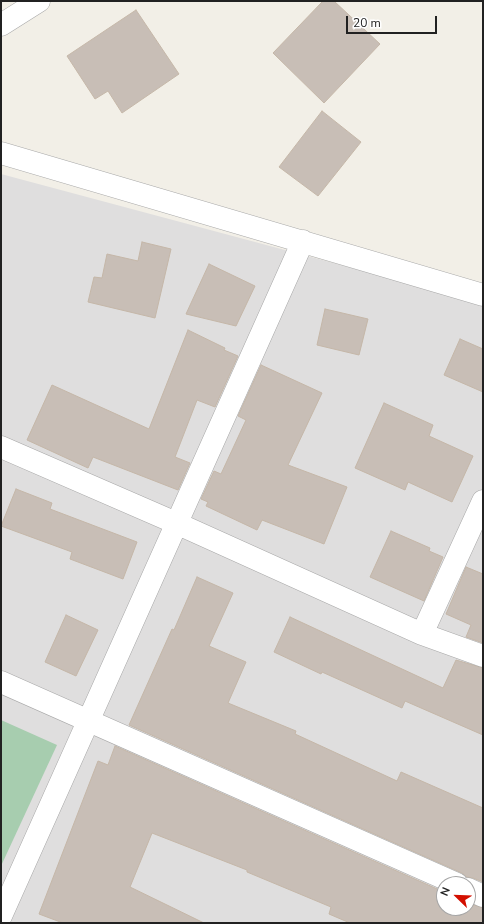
<!DOCTYPE html>
<style>
body{margin:0}
#map{position:relative;width:484px;height:924px;overflow:hidden;background:#f2efe7;font-family:"Nunito Sans",sans-serif}
canvas{display:block}
.frame{position:absolute;inset:0;border:2px solid #212121;pointer-events:none}
.north{position:absolute;left:436px;top:876px;width:40px;height:40px;box-sizing:border-box;background:#fff;border:1px solid #a6a6a6;border-radius:50%;rotate:293deg;font-size:11px;font-weight:700;line-height:16px;text-align:center;color:#212121}
.north::after{content:'';display:block;margin:auto;width:14px;height:18px;background:#d30f00;clip-path:polygon(50% 0,100% 100%,50% 72%,0 100%)}
.scale{position:absolute;left:346px;top:16px;width:91px;height:18px;box-sizing:border-box;border:2px solid #212121;border-top:0;padding-left:5px;font-size:12px;line-height:14px;white-space:nowrap;color:#212121;-webkit-text-stroke:3px #fff;paint-order:stroke}
</style>
<div id="map">
<canvas width="484" height="924"></canvas>
<div class="frame"></div>
<div class="north">N</div>
<div class="scale">20 m</div>
</div>
<script>
const ctx = document.querySelector('canvas').getContext('2d');
ctx.lineJoin = 'round';
function fillPath(path, color) {
  ctx.fillStyle = color;
  ctx.fill(path, 'evenodd');
}
function poly(rows) {
  const path = new Path2D();
  for (const r of rows) {
    path.moveTo(r[0], r[1]);
    for (let i = 2; i < r.length; i += 2) path.lineTo(r[i], r[i + 1]);
  }
  return path;
}
function strokePath(path, color, width, dash) {
  ctx.strokeStyle = color;
  ctx.lineWidth = width;
  ctx.lineCap = dash ? 'butt' : 'round';
  ctx.setLineDash(dash || []);
  ctx.stroke(path);
}
const residential = poly([
 [1,174,483,303,483,923,1,923],
 [444,884,468,884,468,908,444,908]
]);
const cemetery = poly([
 [1,720,57,745,1,866]
]);
const building = poly([
 [323,1,334,1,380,44,324,103,273,53,323,1],
 [136,10,179,74,122,113,108,91,95,99,67,56,136,10],
 [322,111,361,142,318,196,279,167,322,111],
 [142,242,171,249,155,318,88,302,94,277,102,278,107,254,138,261,142,242],
 [209,264,255,286,236,326,186,314,209,264],
 [325,309,368,319,359,355,317,345,325,309],
 [188,330,225,348,224,350,238,356,215,407,197,400,175,457,190,463,178,490,93,457,88,468,27,440,52,385,149,429,188,330],
 [460,339,483,349,483,392,444,375,460,339],
 [261,365,322,393,288,465,347,487,324,544,262,520,257,530,206,506,208,502,201,499,214,471,221,474,246,420,238,416,261,365],
 [384,403,433,425,429,436,473,456,452,502,408,482,405,490,355,468,384,403],
 [16,489,52,503,50,509,137,542,123,579,70,559,72,552,1,526,16,489],
 [391,531,430,548,429,551,443,557,424,601,370,577,391,531],
 [466,567,483,574,483,643,466,637,471,625,446,614,466,567],
 [197,577,233,593,209,646,246,662,228,703,296,731,295,734,397,781,401,772,483,808,483,882,473,878,467,877,462,873,129,725,172,629,174,630,197,577],
 [66,615,98,630,76,676,45,662,66,615],
 [290,617,443,688,456,660,483,668,483,735,405,701,402,708,322,672,321,674,274,652,290,617],
 [115,746,444,892,444,908,468,908,468,903,483,908,483,923,350,923,329,914,331,907,247,872,247,870,152,833,130,887,204,923,63,923,39,914,98,761,108,765,115,746]
]);
const street = poly([
 [1,25,39,1],
 [1,153,483,295],
 [1,447,176,523,422,634,483,656],
 [422,634,483,501],
 [1,682,457,884],
 [468,889,483,896],
 [1,916,303,241]
]);
fillPath(residential, '#dfdede');
fillPath(cemetery, '#a7cdaf');
fillPath(building, '#c8beb6');
strokePath(building, '#c5b7a8', 1);
strokePath(street, '#a8a8a8', 23);
strokePath(street, '#fff', 22);
</script>
